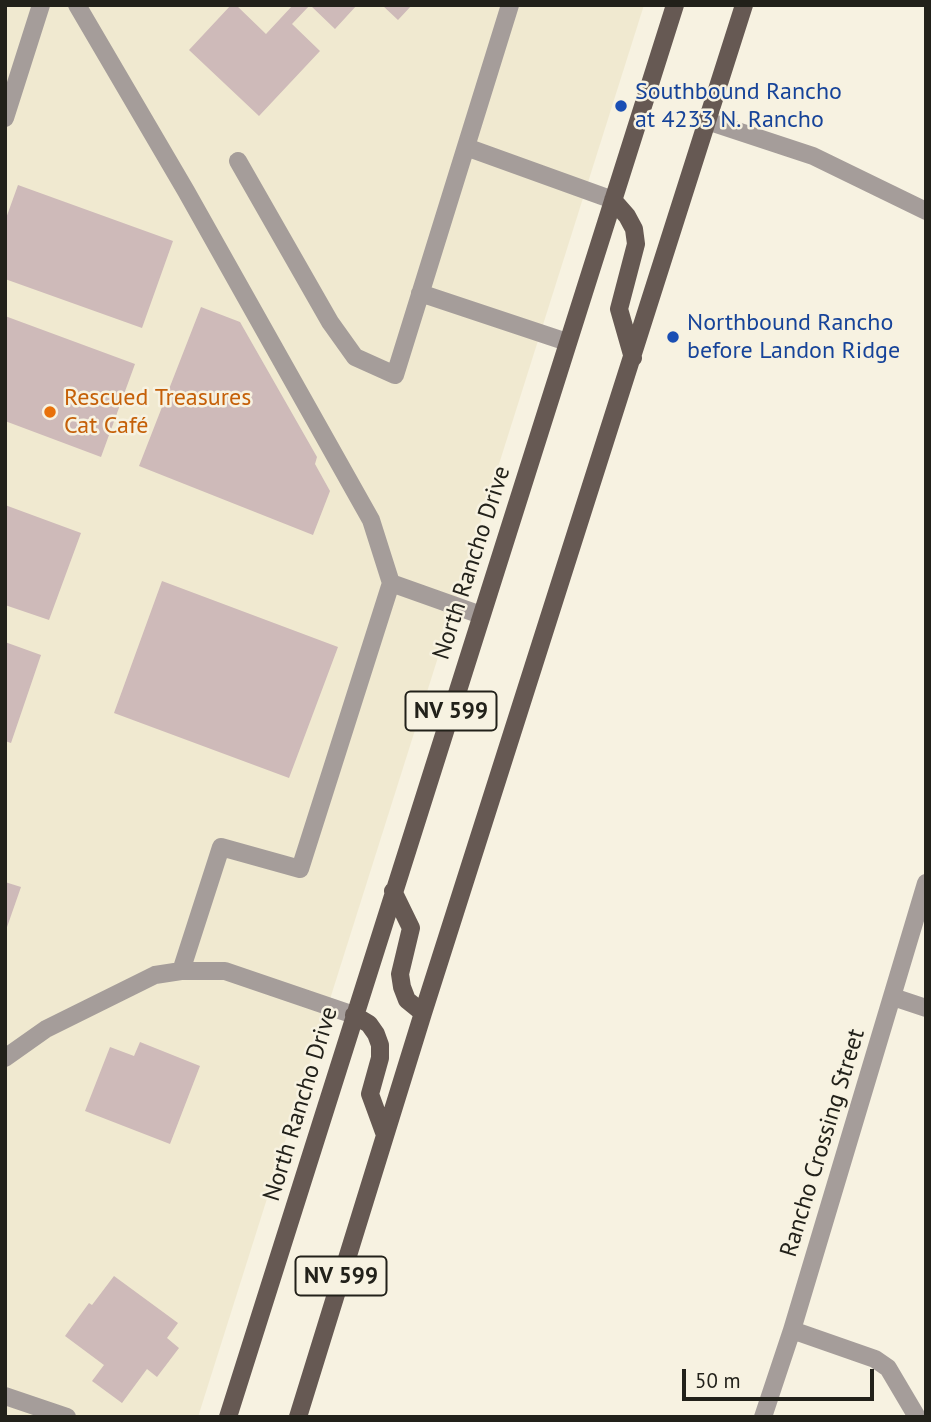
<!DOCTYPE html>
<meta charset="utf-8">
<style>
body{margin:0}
#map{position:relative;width:931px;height:1422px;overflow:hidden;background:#f7f2e1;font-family:"PT Sans",sans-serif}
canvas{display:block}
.frame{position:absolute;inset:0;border:7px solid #22211a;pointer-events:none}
.scale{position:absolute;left:682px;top:1369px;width:192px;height:32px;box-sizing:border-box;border:4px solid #22211a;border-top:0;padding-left:9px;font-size:21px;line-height:24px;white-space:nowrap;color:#22211a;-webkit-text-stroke:5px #f7f2e1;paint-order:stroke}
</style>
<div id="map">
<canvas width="931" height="1422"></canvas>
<div class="frame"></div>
<div class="scale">50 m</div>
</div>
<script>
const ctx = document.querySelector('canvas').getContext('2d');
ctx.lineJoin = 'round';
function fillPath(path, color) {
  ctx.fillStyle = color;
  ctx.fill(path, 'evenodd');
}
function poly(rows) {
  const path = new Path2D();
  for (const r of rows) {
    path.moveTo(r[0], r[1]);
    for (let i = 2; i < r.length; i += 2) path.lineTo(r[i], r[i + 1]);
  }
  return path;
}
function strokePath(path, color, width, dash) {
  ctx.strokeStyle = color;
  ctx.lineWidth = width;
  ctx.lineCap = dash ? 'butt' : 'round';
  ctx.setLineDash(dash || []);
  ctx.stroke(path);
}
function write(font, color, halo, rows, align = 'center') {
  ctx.font = font + ' "PT Sans",sans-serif';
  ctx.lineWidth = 5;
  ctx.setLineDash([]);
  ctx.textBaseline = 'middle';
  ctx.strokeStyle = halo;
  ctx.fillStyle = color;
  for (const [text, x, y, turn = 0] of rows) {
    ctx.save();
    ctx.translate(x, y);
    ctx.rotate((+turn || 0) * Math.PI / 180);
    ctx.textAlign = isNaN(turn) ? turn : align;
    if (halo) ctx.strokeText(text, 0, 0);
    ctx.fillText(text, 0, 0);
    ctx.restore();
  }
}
const built = poly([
 [5,5,644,5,198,1417,5,1417]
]);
const building = poly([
 [231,5,236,5,266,34,293,5,357,5,335,29,310,5,292,24,320,51,259,116,189,50],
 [382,5,412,5,398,20],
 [18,185,173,241,142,328,5,279,5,221],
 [201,307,240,322,317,457,315,464,330,491,313,535,139,466],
 [5,316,135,364,101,457,5,421],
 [5,505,81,533,49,620,5,605],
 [162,581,338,647,289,778,114,713],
 [5,642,41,655,11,743,5,741],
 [5,882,21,887,6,930,5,930],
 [140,1042,200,1066,170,1144,85,1111,110,1047,134,1056],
 [114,1276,178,1323,167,1338,179,1348,157,1377,147,1369,122,1403,92,1381,104,1365,65,1336,89,1303,92,1305]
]);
const minor = poly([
 [77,5,186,191,371,520,391,583,481,615],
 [5,118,41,5],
 [707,121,813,156,926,211],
 [466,147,613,200],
 [238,161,330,322,355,357,395,375,510,5],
 [420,293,567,342],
 [181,971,221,847,300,869,391,583],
 [893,997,926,1008],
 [5,1058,46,1029,155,975,181,971,225,971,354,1015],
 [792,1330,875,1359,888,1368,917,1417],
 [5,1396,67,1417],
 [763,1417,792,1330,926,883]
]);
const major = poly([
 [613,200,627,216,634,229,636,244,619,309,633,358],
 [393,891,411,928,400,974,402,987,407,1000,423,1013],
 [354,1015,369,1024,376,1034,380,1045,380,1058,370,1094,385,1135],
 [228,1417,675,5],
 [298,1417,423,1013,744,5]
]);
const markers = [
 [621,106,7,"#1a4fb4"],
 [673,337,7,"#1a4fb4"],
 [50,412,7,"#e8710a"]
];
const shields = [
 [451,711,91],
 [341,1276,91]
];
const shieldNames = [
 ["NV 599",451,711],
 ["NV 599",341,1276]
];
const transitNames = [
 ["Southbound Rancho",635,92],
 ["at 4233 N. Rancho",635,120],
 ["Northbound Rancho",687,323],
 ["before Landon Ridge",687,351]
];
const foodNames = [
 ["Rescued Treasures",64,398],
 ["Cat Café",64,426]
];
const streetNames = [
 ["North Rancho Drive",472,563,-72],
 ["North Rancho Drive",301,1104,-73],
 ["Rancho Crossing Street",823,1143,-73]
];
fillPath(built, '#f0e9d0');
fillPath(building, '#cebab9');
strokePath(minor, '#a59d9a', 18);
strokePath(major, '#665953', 18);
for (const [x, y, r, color] of markers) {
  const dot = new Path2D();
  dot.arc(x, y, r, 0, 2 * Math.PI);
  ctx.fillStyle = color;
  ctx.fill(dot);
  strokePath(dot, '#f7f2e1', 2.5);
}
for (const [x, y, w] of shields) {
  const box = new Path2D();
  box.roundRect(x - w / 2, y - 19.5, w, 39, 5);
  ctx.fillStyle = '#f7f2e1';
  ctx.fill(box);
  strokePath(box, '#22211a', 2);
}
write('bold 23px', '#22211a', null, shieldNames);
write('24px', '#164399', '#f7f2e1', transitNames, 'left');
write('24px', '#c56008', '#f7f2e1', foodNames, 'left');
write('24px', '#22211a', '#f7f2e1', streetNames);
</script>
